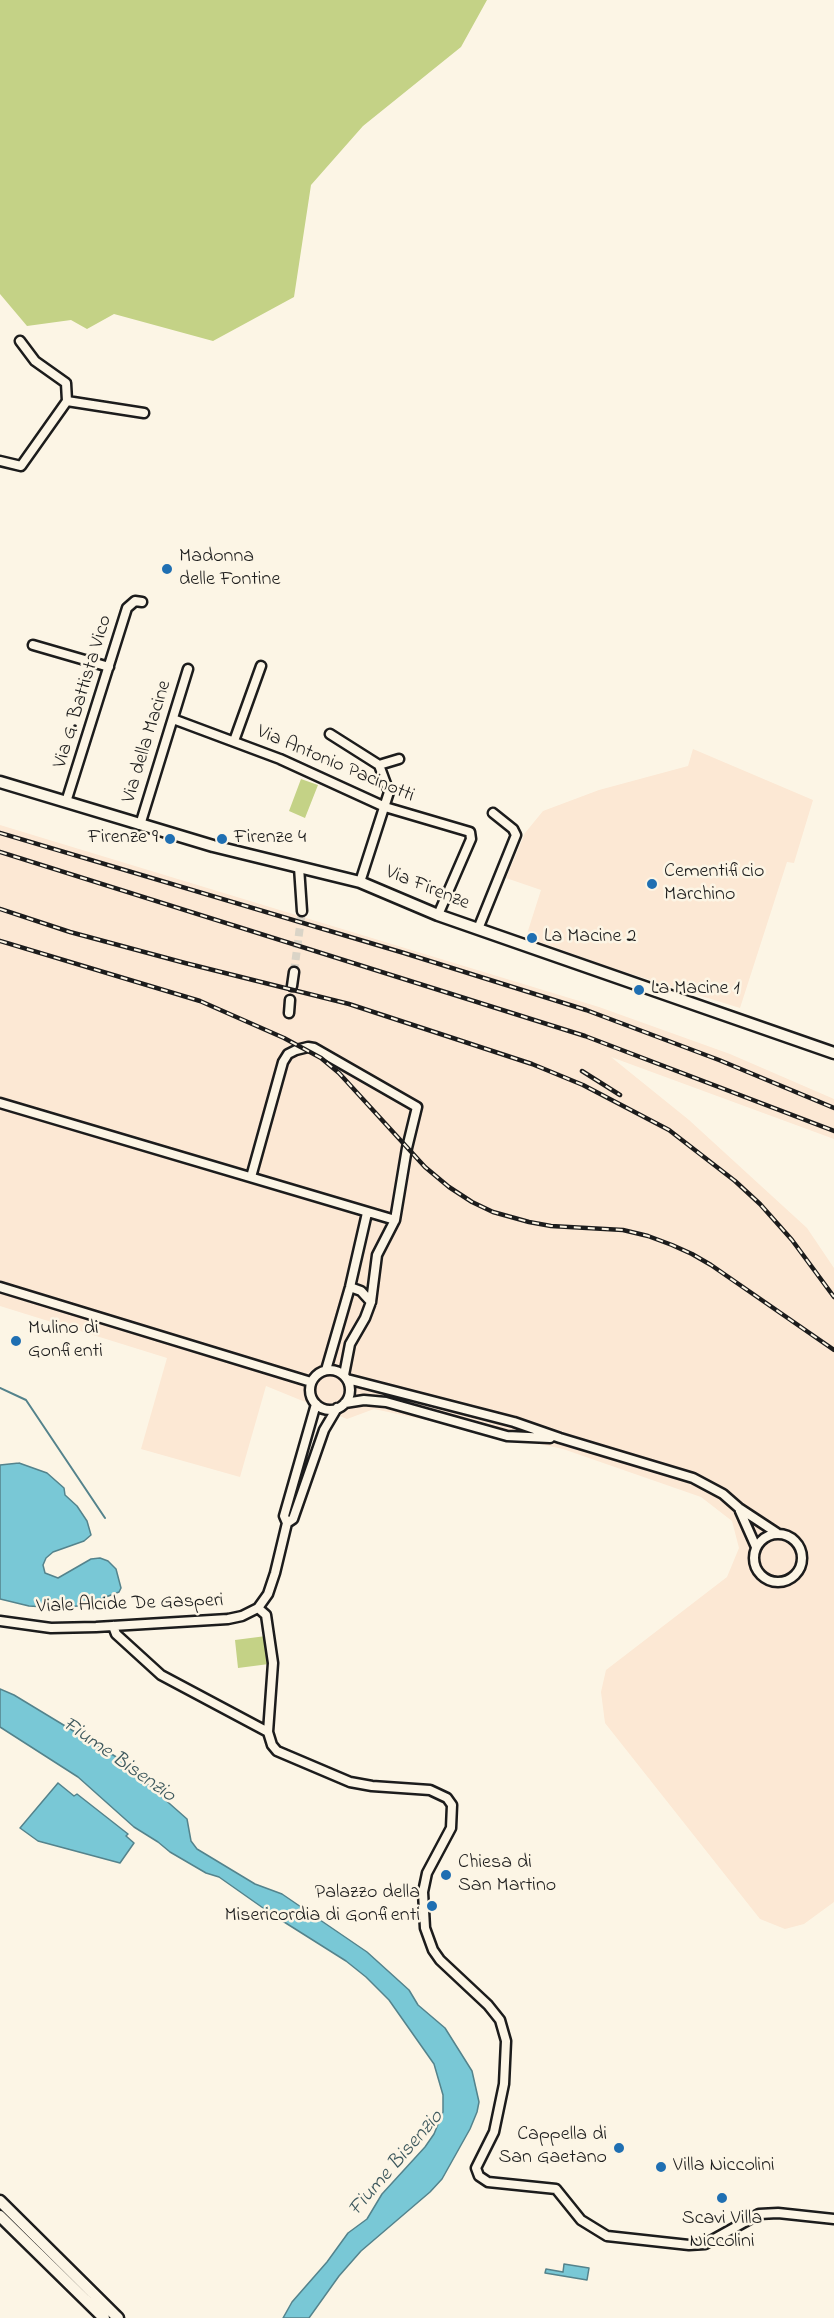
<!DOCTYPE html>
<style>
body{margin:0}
canvas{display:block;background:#fcf5e5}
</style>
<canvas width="834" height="2318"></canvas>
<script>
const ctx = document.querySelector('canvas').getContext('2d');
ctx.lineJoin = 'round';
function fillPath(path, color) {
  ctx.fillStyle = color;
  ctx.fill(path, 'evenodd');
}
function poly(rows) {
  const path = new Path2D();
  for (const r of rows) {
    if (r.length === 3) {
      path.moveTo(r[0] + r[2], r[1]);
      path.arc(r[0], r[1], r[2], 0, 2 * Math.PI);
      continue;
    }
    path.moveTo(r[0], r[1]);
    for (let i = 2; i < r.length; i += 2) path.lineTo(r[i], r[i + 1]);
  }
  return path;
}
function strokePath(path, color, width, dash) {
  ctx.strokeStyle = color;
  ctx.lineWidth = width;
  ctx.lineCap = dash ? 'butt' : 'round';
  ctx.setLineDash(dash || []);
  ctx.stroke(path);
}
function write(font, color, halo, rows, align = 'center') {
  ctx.font = font + ' "Indie Flower",sans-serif';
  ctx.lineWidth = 5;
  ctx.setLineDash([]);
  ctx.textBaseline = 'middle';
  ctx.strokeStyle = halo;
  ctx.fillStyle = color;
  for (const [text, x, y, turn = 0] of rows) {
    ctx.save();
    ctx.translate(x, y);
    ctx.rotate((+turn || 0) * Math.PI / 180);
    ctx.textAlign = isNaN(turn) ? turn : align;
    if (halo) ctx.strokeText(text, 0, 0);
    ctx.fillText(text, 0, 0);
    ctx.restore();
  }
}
const built = poly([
 [693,749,813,800,794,863,787,862,740,1008,612,968,526,937,541,890,506,878,525,833,543,811,599,790,688,766],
 [0,825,599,1007,730,1054,834,1099,834,1139,611,1057,689,1120,807,1228,834,1268,834,1902,804,1924,785,1929,760,1919,605,1723,601,1692,606,1670,727,1577,739,1548,732,1521,701,1497,563,1449,374,1409,347,1419,266,1386,240,1477,141,1449,167,1358,0,1306]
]);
const green = poly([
 [0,0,487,0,461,47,363,126,311,185,294,297,213,341,114,314,87,329,71,320,27,326,0,294],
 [301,779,318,785,305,818,289,811],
 [266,1636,269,1664,238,1668,235,1640]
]);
const water = poly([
 [19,1463,47,1473,64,1488,65,1495,77,1506,87,1521,91,1535,84,1541,53,1552,46,1558,43,1565,45,1573,58,1578,91,1559,100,1558,108,1561,116,1569,121,1588,119,1592,85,1605,62,1608,29,1606,0,1599,0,1465,19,1463],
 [0,1689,14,1695,118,1758,187,1819,191,1841,197,1849,255,1884,282,1894,367,1952,409,1990,418,2005,445,2028,472,2071,479,2102,477,2112,470,2129,442,2179,430,2192,361,2251,339,2276,309,2318,283,2318,292,2302,327,2262,348,2233,367,2219,382,2194,425,2147,434,2134,443,2112,443,2095,434,2064,389,2000,366,1977,346,1961,273,1915,219,1877,206,1873,170,1852,158,1842,134,1827,78,1777,0,1727,0,1689],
 [58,1783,74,1796,77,1794,128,1834,126,1836,134,1843,120,1863,38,1841,20,1828,58,1783],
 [564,2264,589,2268,587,2280,545,2273,546,2269,563,2272,564,2264]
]);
const stream = poly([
 [0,1388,26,1400,105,1518]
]);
const minorTunnel = poly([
 [294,972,302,911]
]);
const minor = poly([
 [67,401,144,413],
 [0,461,21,466,67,401,66,383,35,361,20,341],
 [33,645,109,667],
 [173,719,280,759,385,807,470,832,471,839,438,915],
 [330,734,379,765],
 [234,741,261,666],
 [66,802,127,608,135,601,142,602],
 [140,825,188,669],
 [299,867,302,911],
 [360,882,389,792,379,765,399,759],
 [478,929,516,835,513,829,493,813],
 [292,986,294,972],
 [289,1013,290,1000],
 [0,1103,395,1220,377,1255,371,1302,365,1318,350,1344,344,1375],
 [251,1177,283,1062,288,1054,296,1050,308,1047,314,1048,417,1107,407,1148,395,1220],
 [0,1287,311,1382],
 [350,1287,361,1291,371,1302],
 [330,1390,20],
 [326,1370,350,1287,367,1213],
 [347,1379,514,1422,560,1438,693,1478,723,1494,739,1508,777,1533],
 [345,1403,364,1400,386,1402,507,1436,550,1438],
 [740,1511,756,1547],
 [287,1523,293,1519,324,1430,337,1408],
 [778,1558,24],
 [258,1608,266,1615,273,1663,268,1732,272,1745,277,1751,350,1782,372,1786,430,1790,447,1798,452,1805,451,1828,427,1873,423,1892,425,1928,433,1950,440,1960,488,2005,500,2020,506,2041,504,2084,494,2132,476,2168,479,2176,488,2182,556,2189,581,2220,607,2236,689,2245,705,2244,759,2214,778,2213,834,2219],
 [0,1621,51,1628,96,1627,228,1619,242,1616,258,1608,268,1594,275,1573,287,1523,284,1516,316,1404],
 [113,1626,116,1634,161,1675,268,1732]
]);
const major = poly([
 [0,782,213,846,360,882,438,915,834,1053],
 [0,2201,118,2318],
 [0,2216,104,2318]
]);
const rail = poly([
 [0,833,404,953,586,1010,719,1060,834,1108],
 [0,852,585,1036,834,1131],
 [0,909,70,932,185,963,349,1004,532,1064,583,1085,669,1130,735,1181,760,1204,792,1240,834,1297],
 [0,941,200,1001,284,1038,321,1058,339,1073,425,1167,449,1187,472,1202,493,1212,529,1222,551,1226,623,1230,648,1236,672,1245,692,1254,711,1265,834,1350],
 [582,1071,620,1095]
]);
const markers = [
 [167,569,6,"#1f6fb2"],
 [170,839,6,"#1f6fb2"],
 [222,839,6,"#1f6fb2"],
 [652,884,6,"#1f6fb2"],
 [532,938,6,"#1f6fb2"],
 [639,990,6,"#1f6fb2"],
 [16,1341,6,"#1f6fb2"],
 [446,1875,6,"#1f6fb2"],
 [432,1906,6,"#1f6fb2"],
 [619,2148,6,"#1f6fb2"],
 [661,2167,6,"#1f6fb2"],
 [722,2198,6,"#1f6fb2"]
];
const poiNames = [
 ["Madonna",179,558],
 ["delle Fontine",179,581],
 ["Firenze 9",158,839,"right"],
 ["Firenze 4",234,839],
 ["Cementificio",664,873],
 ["Marchino",664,896],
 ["La Macine 2",544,938],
 ["La Macine 1",651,990],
 ["Mulino di",28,1330],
 ["Gonfienti",28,1353],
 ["Chiesa di",458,1864],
 ["San Martino",458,1887],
 ["Palazzo della",420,1894,"right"],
 ["Misericordia di Gonfienti",420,1917,"right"],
 ["Cappella di",607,2136,"right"],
 ["San Gaetano",607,2159,"right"],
 ["Villa Niccolini",673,2167],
 ["Scavi Villa",722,2220,"center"],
 ["Niccolini",722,2243,"center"]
];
const streetNames = [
 ["Via G. Battista Vico",84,692,-73],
 ["Via della Macine",148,742,-73],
 ["Via Antonio Pacinotti",335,765,23],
 ["Via Firenze",427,889,22],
 ["Viale Alcide De Gasperi",130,1605,-2]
];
const waterNames = [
 ["Fiume Bisenzio",118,1761,35],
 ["Fiume Bisenzio",397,2164,-49]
];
fillPath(built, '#fce8d4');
fillPath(green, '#c4d286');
fillPath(water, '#79c8d6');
strokePath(water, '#54838c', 1.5);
strokePath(stream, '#54838c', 2);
strokePath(minorTunnel, '#dad4c7', 8, [8, 4]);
strokePath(minor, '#1c1c1c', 13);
strokePath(major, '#1c1c1c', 15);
strokePath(minor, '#fcf5e5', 8);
strokePath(major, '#fcf5e5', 10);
strokePath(rail, '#1c1c1c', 4.5);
strokePath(rail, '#fcf5e5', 2, [7]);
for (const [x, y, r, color] of markers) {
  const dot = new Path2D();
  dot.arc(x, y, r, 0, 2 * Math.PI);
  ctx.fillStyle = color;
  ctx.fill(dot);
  strokePath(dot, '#fcf5e5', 2);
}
write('20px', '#1c1c1c', '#fcf5e5', poiNames, 'left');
write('20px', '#1c1c1c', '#fcf5e5', streetNames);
write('italic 21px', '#3d585d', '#fcf5e5', waterNames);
</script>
